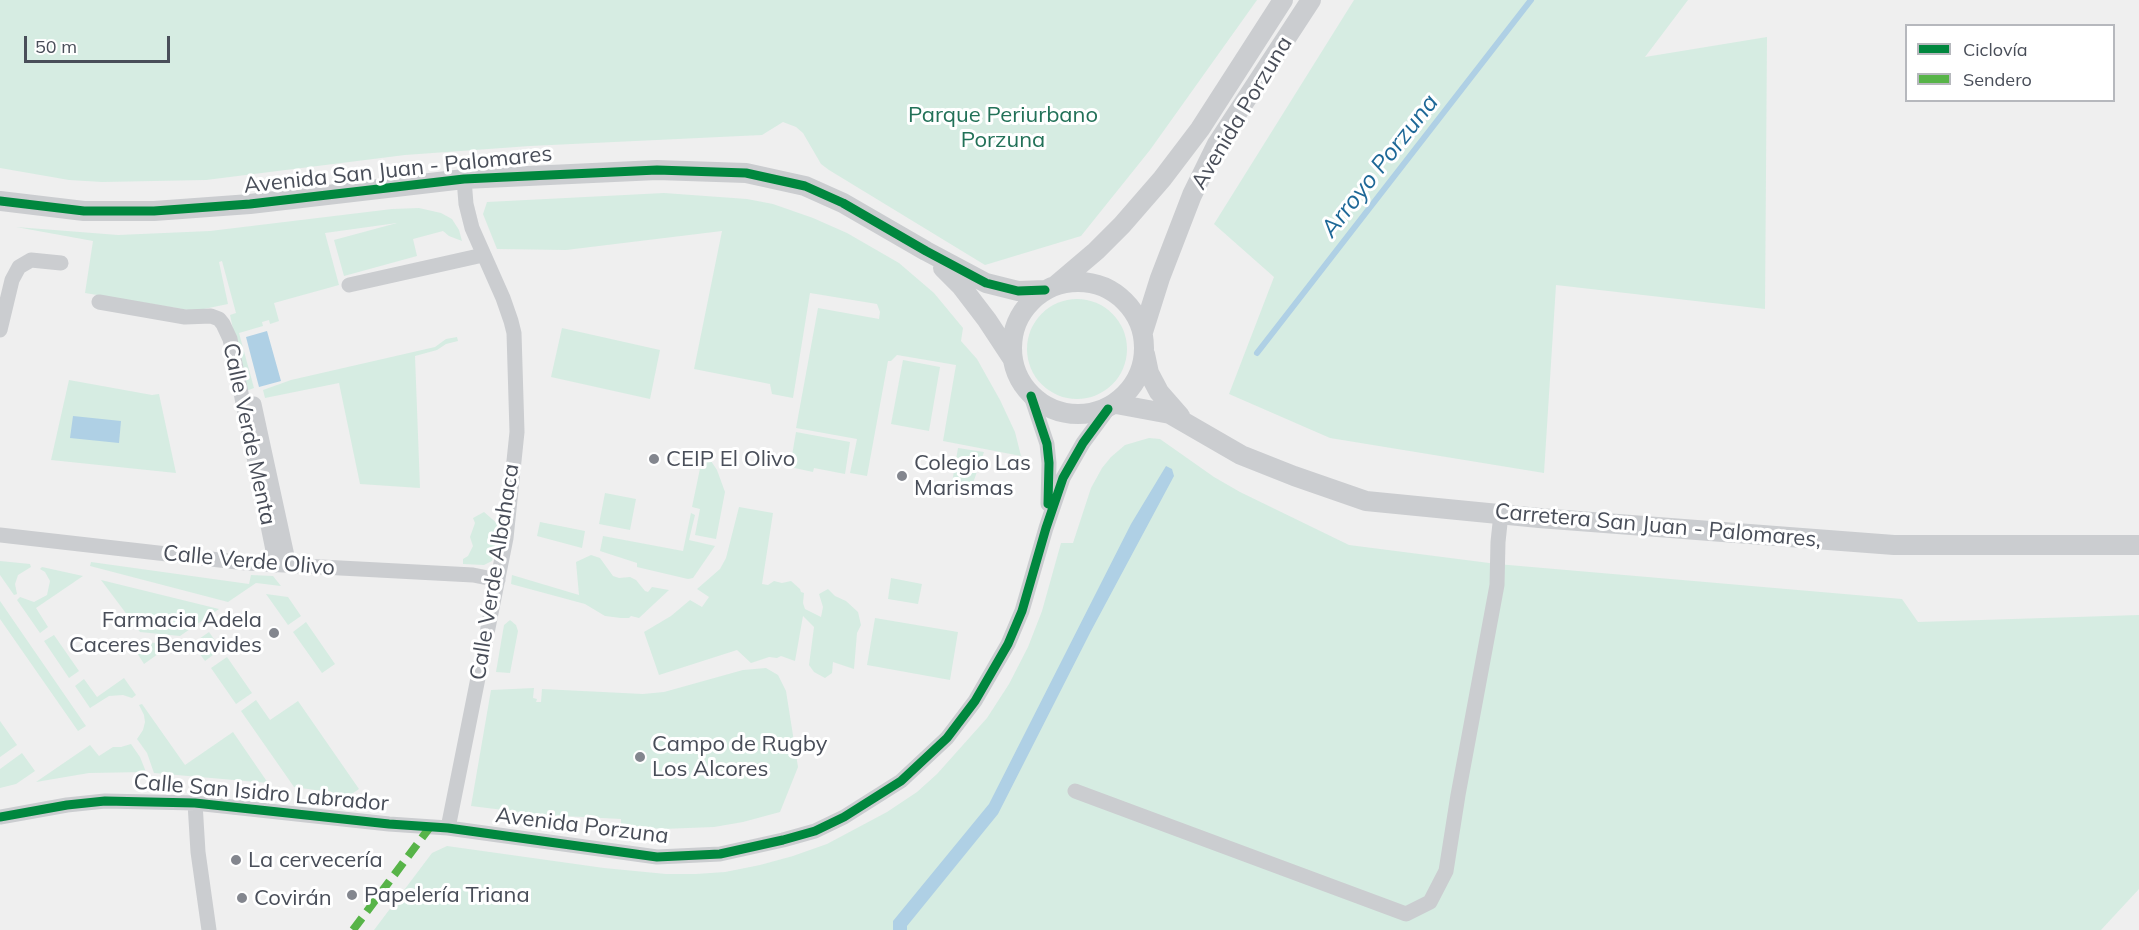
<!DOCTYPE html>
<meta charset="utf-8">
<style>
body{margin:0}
#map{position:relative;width:2139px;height:930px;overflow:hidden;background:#efefef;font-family:Mulish,sans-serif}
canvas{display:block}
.legend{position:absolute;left:1905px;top:24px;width:210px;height:78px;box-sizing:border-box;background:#fff;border:2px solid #b6b8bd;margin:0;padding:8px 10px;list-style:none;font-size:18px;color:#494e59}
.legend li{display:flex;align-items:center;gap:12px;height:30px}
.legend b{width:30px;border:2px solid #b6b8bd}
.scale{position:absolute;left:24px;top:36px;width:146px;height:27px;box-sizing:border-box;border:3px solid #494e59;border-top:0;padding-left:8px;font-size:18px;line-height:21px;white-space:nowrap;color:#494e59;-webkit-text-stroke:4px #fff;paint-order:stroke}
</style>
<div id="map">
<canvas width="2139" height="930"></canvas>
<ul class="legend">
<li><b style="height:8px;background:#00873e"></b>Ciclovía</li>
<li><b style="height:8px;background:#57b448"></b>Sendero</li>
</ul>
<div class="scale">50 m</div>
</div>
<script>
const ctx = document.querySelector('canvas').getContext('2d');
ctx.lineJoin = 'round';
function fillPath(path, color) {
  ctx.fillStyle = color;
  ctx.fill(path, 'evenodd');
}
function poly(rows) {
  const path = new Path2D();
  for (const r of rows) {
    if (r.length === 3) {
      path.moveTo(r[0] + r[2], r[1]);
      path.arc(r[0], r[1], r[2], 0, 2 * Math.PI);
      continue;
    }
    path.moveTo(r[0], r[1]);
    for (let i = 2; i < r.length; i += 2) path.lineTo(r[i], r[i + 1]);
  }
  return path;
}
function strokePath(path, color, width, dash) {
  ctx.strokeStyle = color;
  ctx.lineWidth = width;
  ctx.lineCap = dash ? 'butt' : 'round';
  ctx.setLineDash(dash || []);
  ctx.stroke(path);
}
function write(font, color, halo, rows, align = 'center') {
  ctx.font = font + ' Mulish,sans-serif';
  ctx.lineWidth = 6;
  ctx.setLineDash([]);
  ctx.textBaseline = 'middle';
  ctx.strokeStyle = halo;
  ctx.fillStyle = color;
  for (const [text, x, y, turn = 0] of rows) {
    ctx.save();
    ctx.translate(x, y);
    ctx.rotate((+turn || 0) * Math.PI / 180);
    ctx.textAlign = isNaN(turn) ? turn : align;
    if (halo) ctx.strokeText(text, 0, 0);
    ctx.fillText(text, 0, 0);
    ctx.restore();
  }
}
const green = poly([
 [0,0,1257,0,1150,150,1081,236,985,265,829,170,821,164,803,133,796,127,783,122,762,135,530,146,405,155,206,180,102,182,69,180,0,168],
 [1354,0,1688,0,1645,57,1767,37,1765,309,1556,285,1544,473,1330,438,1229,394,1274,277,1214,224],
 [664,193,747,199,773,204,813,218,847,233,899,263,934,293,963,328,961,341,977,359,1000,400,1015,432,1021,456,943,441,956,365,897,355,891,361,888,361,867,476,850,473,857,439,796,428,818,308,879,319,880,312,877,304,810,293,793,398,772,394,770,384,694,369,722,231,566,250,497,249,483,214,487,202],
 [419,208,441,213,452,219,459,230,462,241,449,236,443,231,413,239,417,256,344,276,334,240,397,223,325,233,339,285,274,303,279,321,270,324,269,320,262,322,263,326,239,333,254,388,246,391,230,315,236,313,222,261,219,262,228,304,194,311,85,293,93,241,16,227,118,235,210,231,392,209],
 [1077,349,50],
 [562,328,660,350,650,399,551,377],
 [457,337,458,341,446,344,437,350,415,356,420,488,360,484,339,383,265,398,263,390,291,380,435,347,446,339],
 [903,360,940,367,929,431,891,424],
 [69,380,152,395,159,394,176,473,51,460],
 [796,432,850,442,845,474,814,468,813,472,790,467],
 [1149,438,1160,439,1214,477,1240,492,1349,545,1497,564,1902,599,1918,622,2139,615,2139,889,2101,930,374,930,432,853,447,846,604,868,666,874,696,874,725,872,760,865,793,856,827,844,887,812,917,792,937,774,987,718,1009,684,1028,647,1042,611,1061,543,1073,543,1091,488,1102,468,1111,457,1125,445],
 [958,448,984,452,968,497,950,494],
 [703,454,707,455,717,470,725,492,716,539,695,535,700,509,692,507],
 [605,493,636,499,630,530,599,524],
 [739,507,773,513,762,584,768,585,774,581,782,583,791,581,800,589,801,592,804,593,803,603,805,609,821,617,823,607,819,594,828,589,835,596,846,601,858,612,861,625,857,633,854,669,833,662,832,673,825,678,814,672,809,665,814,627,803,616,795,661,781,656,777,658,769,657,751,663,737,650,659,675,644,632,671,616,690,600,702,607,709,597,697,589,720,569,726,558],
 [484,512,499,525,492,561,484,565,463,564,463,559,468,556,473,546,470,537,475,523,473,518],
 [691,513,695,515,689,540,715,546,693,578,688,579,637,567,637,563,600,551,603,536,683,551],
 [540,522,585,531,582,548,537,536],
 [591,555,600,558,613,576,619,578,630,577,636,580,645,591,648,592,652,587,669,590,639,618,631,616,629,618,621,618,605,616,585,604,511,584,512,575,579,595,576,562],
 [0,561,30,564,31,567,18,575,15,584,17,594,14,595,0,575],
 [91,562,249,584,251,575,273,576,281,586,256,583,228,602,90,566],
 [42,567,83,576,36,608,48,627,40,633,17,600,20,597,34,602,47,595,50,581,45,572,40,569],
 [891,578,922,584,918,604,888,599],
 [101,580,219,609,180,636,140,632],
 [266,594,288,597,301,616,288,625],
 [0,601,86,726,78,731,0,619],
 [875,618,958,632,950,680,867,665],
 [510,620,516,625,518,631,510,673,496,672,504,625],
 [306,622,335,664,322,673,293,632],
 [209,632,221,649,205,661,195,647,196,641],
 [54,635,79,671,69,678,44,641],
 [142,642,172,644,144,664,134,648],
 [227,657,252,693,236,704,211,668],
 [766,668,778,675,786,691,798,767,780,812,743,822,714,827,662,829,621,825,621,819,544,815,471,806,491,690,534,688,533,698,537,699,536,702,541,702,542,689,643,694,664,692,743,670],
 [124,678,136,695,132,698,123,695,109,696,90,708,75,686,84,679,97,697],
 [256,700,270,720,298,701,359,789,350,795,294,787,241,711],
 [142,704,185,765,233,732,268,783,154,773,147,753,137,739,143,730,145,722,144,715,139,705],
 [0,721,17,745,0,757],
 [131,744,140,757,146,772,89,773,36,782,90,745,99,756,113,747,121,747],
 [22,753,35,771,16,784,0,788,0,769]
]);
const water = poly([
 [267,331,281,381,259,387,246,337],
 [73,416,121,421,119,443,70,438],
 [1166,466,1172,469,1174,476,1091,631,998,814,907,926,907,930,893,930,893,921,989,804,1131,524]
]);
const stream = poly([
 [1257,353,1531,0]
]);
const minor = poly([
 [349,285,483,255],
 [99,302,185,317,211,316,219,319,223,324,230,339,276,565],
 [0,330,12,280,19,267,31,260,61,263],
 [1031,396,1047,444,1049,463,1048,504],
 [254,404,289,565],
 [0,535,246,563,473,575,498,580],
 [1075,791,1406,914,1430,902,1446,871,1458,795,1497,585,1498,542,1501,514],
 [195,803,198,852,209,930],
 [0,817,67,805,105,801,195,803,389,824,448,828,657,857,720,854,783,840,815,831,844,817,901,781,947,738,975,701,1008,644,1022,611,1046,528,1063,478,1083,443,1108,409],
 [448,828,506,538,517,432,514,333,511,321,503,298,472,228,466,204,464,179]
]);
const tertiary = poly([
 [0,201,84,211,154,211,250,204,464,179,657,170,746,173,805,186,843,203,926,251,986,283,1018,291,1045,290],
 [943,268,961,286,987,320,1012,358],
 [1078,348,66],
 [1056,285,1096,251,1122,225,1162,179,1200,129,1283,0],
 [1143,332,1160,278,1192,195,1217,144,1311,0],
 [1145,354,1149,373,1159,392,1180,416],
 [1116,404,1170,414,1241,455,1294,476,1366,501,1539,518,1894,545,2139,545]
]);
const quiet = poly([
 [353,930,430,827]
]);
const cycleway = poly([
 [0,201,84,211,154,211,250,204,464,179,657,170,746,173,805,186,843,203,926,251,986,283,1018,291,1045,290],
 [1031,396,1047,444,1049,463,1048,504],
 [0,817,67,805,105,801,195,803,389,824,448,828,657,857,720,854,783,840,815,831,844,817,901,781,947,738,975,701,1008,644,1022,611,1046,528,1063,478,1083,443,1108,409]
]);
const markers = [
 [654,459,6,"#83868e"],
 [902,476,6,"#83868e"],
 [274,633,6,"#83868e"],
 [640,757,6,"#83868e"],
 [236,860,6,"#83868e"],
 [352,895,6,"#83868e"],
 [242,898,6,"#83868e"]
];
const streetNames = [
 ["Avenida Porzuna",1242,113,-59],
 ["Avenida San Juan - Palomares",398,170,-6],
 ["Calle Verde Menta",249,434,78],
 ["Carretera San Juan - Palomares,",1658,526,5],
 ["Calle Verde Olivo",249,561,5],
 ["Calle Verde Albahaca",495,572,-81],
 ["Calle San Isidro Labrador",261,793,5],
 ["Avenida Porzuna",582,826,7]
];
const parkNames = [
 ["Parque Periurbano",1003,115],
 ["Porzuna",1003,140]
];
const poiNames = [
 ["CEIP El Olivo",666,459],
 ["Colegio Las",914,463],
 ["Marismas",914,488],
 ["Farmacia Adela",262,620,"right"],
 ["Caceres Benavides",262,645,"right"],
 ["Campo de Rugby",652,744],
 ["Los Alcores",652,769],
 ["La cervecería",248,860],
 ["Papelería Triana",364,895],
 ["Covirán",254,898]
];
const waterNames = [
 ["Arroyo Porzuna",1380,166,-52]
];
fillPath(green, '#d6ece2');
fillPath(water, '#afd0e5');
strokePath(stream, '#afd0e5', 6);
strokePath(minor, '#cbcdd0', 15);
strokePath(tertiary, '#cbcdd0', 20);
strokePath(quiet, '#57b448', 8, [15, 8]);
strokePath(cycleway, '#00873e', 9);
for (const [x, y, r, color] of markers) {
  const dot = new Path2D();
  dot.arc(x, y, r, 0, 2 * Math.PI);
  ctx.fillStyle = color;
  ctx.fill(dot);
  strokePath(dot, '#fff', 2);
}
write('22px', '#494e59', '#fff', streetNames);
write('22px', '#227158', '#fff', parkNames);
write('22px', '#494e59', '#fff', poiNames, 'left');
write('italic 24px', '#1e6897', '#fff', waterNames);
</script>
